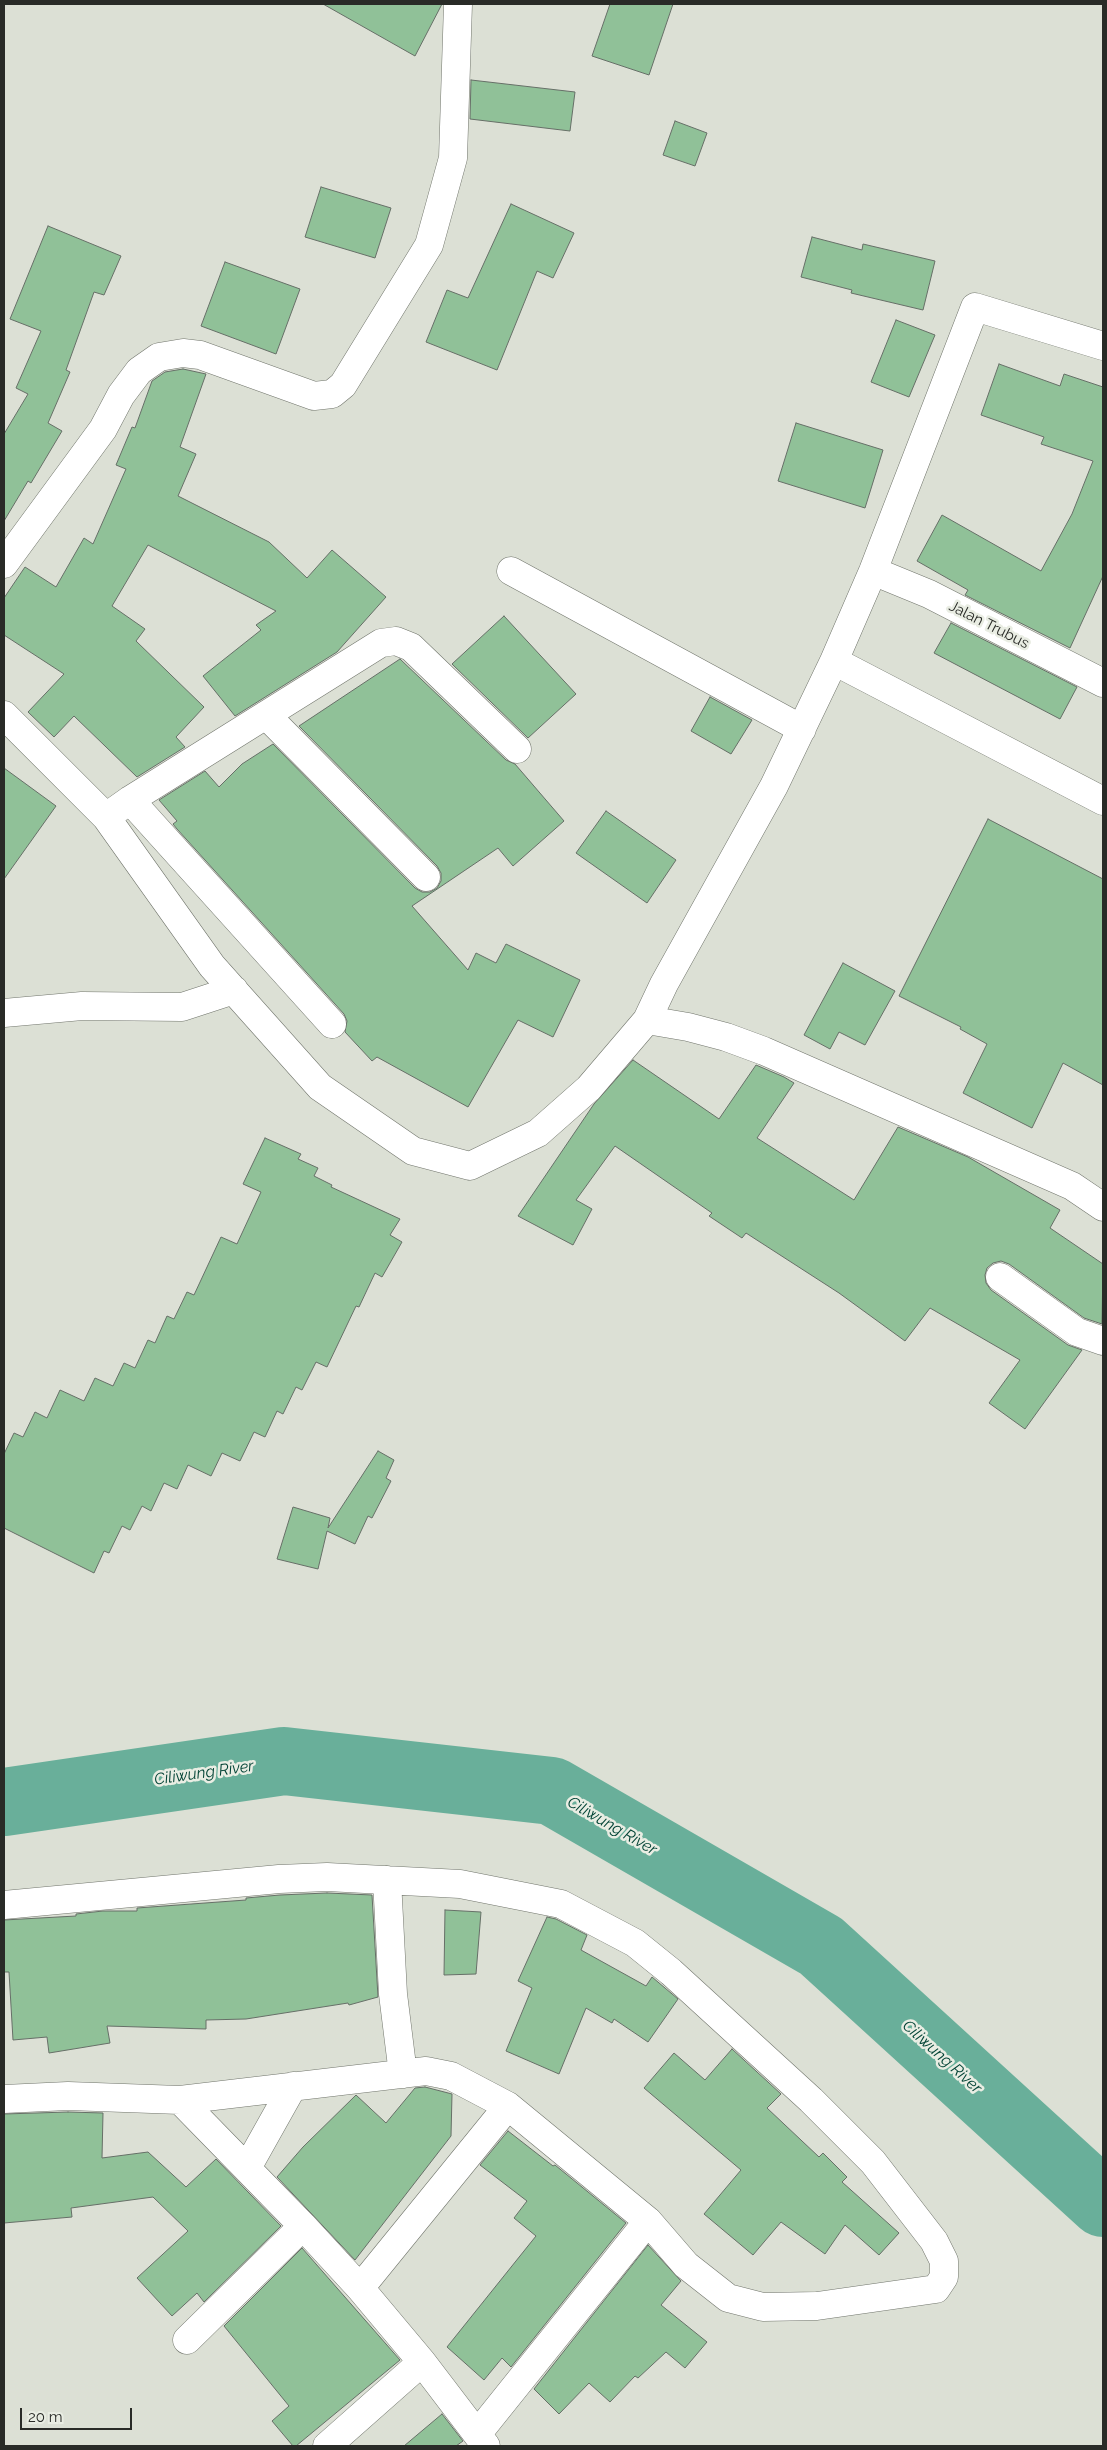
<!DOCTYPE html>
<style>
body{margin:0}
#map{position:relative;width:1107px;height:2450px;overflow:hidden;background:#dce0d5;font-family:Raleway,sans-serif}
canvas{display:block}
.frame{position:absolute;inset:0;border:5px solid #292b27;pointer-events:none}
.scale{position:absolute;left:20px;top:2408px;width:112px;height:22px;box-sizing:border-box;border:2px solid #292b27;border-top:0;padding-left:6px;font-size:15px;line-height:18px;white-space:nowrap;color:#292b27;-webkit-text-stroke:4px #e9ede3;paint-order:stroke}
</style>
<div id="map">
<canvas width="1107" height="2450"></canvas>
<div class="frame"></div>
<div class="scale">20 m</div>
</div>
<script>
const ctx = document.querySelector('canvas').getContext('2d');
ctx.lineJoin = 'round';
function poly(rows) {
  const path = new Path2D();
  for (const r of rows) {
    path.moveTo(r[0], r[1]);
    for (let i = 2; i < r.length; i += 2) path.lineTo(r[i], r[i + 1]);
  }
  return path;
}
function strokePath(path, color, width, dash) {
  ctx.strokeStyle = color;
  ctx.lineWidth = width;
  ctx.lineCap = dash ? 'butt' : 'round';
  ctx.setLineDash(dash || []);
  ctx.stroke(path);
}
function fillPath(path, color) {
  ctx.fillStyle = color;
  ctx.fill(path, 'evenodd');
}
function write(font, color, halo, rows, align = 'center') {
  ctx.font = font + ' Raleway,sans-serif';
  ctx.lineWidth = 5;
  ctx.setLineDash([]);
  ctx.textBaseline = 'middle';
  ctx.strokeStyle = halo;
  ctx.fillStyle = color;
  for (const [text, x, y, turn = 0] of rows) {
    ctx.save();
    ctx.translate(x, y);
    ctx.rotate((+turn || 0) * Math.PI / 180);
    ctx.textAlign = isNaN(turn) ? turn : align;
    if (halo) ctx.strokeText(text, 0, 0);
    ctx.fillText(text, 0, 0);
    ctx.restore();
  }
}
const river = poly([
 [4,1802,284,1761,552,1791,821,1946,1103,2203]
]);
const building = poly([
 [323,4,442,4,415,56,323,4],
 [610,4,673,4,649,75,592,56,610,4],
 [471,80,575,92,570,131,470,119,471,80],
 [675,121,707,133,695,166,663,155,675,121],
 [321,187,391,208,375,258,305,237,321,187],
 [511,204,574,233,553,278,537,271,497,370,426,342,447,290,468,298,511,204],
 [48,226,121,256,104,295,94,292,66,370,70,372,48,423,62,431,31,483,28,481,4,521,4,434,28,394,16,388,41,331,10,319,48,226],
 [812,237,862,250,863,244,935,261,923,310,851,293,852,290,801,277,812,237],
 [225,262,300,289,276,354,201,326,225,262],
 [896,320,935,335,909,397,871,382,896,320],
 [999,364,1060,386,1064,374,1103,387,1103,576,1070,648,965,595,968,590,917,561,942,515,1041,571,1072,514,1093,461,1041,444,1044,437,981,415,999,364],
 [183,369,206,374,180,447,196,454,178,496,269,542,307,578,332,550,386,597,337,652,235,716,203,676,261,630,256,625,276,611,148,545,112,606,145,629,136,641,204,707,176,737,185,747,137,777,74,716,54,737,28,712,64,674,4,635,4,598,25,567,56,587,84,538,93,544,126,469,116,465,132,427,135,428,152,381,165,372,183,369],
 [796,423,883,450,865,508,778,481,796,423],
 [504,616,576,694,528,738,452,664,504,616],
 [951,623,1077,687,1060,719,934,653,951,623],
 [400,659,506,760,515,764,564,821,513,866,498,848,412,906,468,970,476,953,496,963,506,944,580,980,553,1037,518,1020,468,1107,377,1057,372,1061,345,1032,347,1021,344,1014,177,829,173,824,177,821,159,800,205,771,219,787,242,764,273,744,415,888,422,892,430,892,437,888,441,881,441,873,437,866,299,726,400,659],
 [710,697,752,720,731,754,691,731,710,697],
 [4,768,56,806,4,879,4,768],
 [606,811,676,860,647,903,576,853,606,811],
 [988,819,1103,879,1103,1085,1063,1063,1032,1128,963,1093,987,1044,960,1029,961,1027,899,996,988,819],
 [843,963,895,991,865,1045,839,1032,830,1049,804,1035,843,963],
 [633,1060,719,1119,756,1065,784,1077,794,1083,757,1138,854,1200,898,1127,968,1157,1060,1210,1050,1228,1103,1264,1102,1324,1084,1318,1009,1264,1001,1261,993,1263,987,1268,985,1275,986,1283,991,1290,1068,1345,1082,1350,1025,1429,989,1403,1020,1360,930,1308,905,1341,839,1293,746,1233,742,1238,709,1216,712,1213,615,1146,576,1200,592,1209,573,1245,518,1216,594,1104,633,1060],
 [265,1138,301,1154,298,1159,318,1168,314,1176,332,1185,331,1187,400,1219,390,1235,402,1242,382,1277,375,1273,359,1307,356,1306,327,1367,316,1362,302,1390,296,1387,283,1414,277,1411,265,1437,254,1432,240,1461,222,1453,211,1476,188,1465,177,1489,164,1483,151,1511,142,1506,130,1530,122,1526,109,1553,104,1551,94,1573,4,1528,4,1454,14,1433,23,1437,35,1412,47,1418,60,1390,84,1401,95,1378,113,1386,124,1363,135,1368,148,1340,155,1343,167,1316,174,1319,187,1292,194,1295,221,1237,237,1244,261,1192,243,1184,265,1138],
 [378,1451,394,1460,386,1478,391,1481,372,1518,368,1516,355,1544,327,1531,318,1569,277,1559,293,1507,330,1518,328,1528,378,1451],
 [327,1893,372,1895,378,1997,349,2005,348,2003,246,2019,206,2020,206,2029,107,2026,110,2043,49,2053,47,2037,13,2040,9,1972,4,1972,4,1920,76,1916,76,1914,103,1911,137,1911,137,1908,246,1900,246,1898,280,1895,327,1893],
 [445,1910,481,1912,476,1974,444,1975,445,1910],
 [547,1917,556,1919,587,1935,581,1950,646,1986,652,1977,678,1999,648,2042,614,2019,612,2023,586,2008,559,2074,506,2051,532,1988,518,1981,547,1917],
 [732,2049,781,2094,767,2108,819,2157,823,2153,847,2177,842,2182,899,2233,879,2255,845,2225,825,2254,781,2222,753,2255,704,2214,741,2170,644,2088,674,2053,705,2080,732,2049],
 [425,2087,452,2094,451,2136,355,2260,277,2177,303,2147,356,2095,386,2123,415,2088,425,2087],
 [68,2112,103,2113,102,2158,148,2152,186,2187,216,2159,281,2226,204,2302,197,2293,172,2316,137,2278,188,2231,153,2197,71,2208,72,2217,4,2223,4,2114,68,2112],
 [508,2131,553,2166,555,2165,626,2223,511,2367,502,2358,484,2380,447,2347,536,2236,514,2218,527,2201,480,2165,508,2131],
 [648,2245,681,2281,661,2305,707,2342,685,2368,666,2352,638,2378,635,2376,610,2402,589,2383,559,2414,534,2389,648,2245],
 [302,2248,400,2360,296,2446,293,2446,272,2421,289,2406,224,2326,302,2248],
 [442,2414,463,2441,456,2446,404,2446,442,2414]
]);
const street = poly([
 [4,564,103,429,121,395,139,371,159,357,183,353,200,355,314,396,332,394,343,385,429,245,453,158,458,4],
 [511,571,802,729],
 [873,571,929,594,1103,683],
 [834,661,1103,801],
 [4,715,106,817,212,966,320,1087,413,1151,470,1166,538,1133,589,1088,647,1020,688,1027,726,1037,764,1051,1072,1186,1103,1207],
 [266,715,426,877],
 [130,800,332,1024],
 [106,817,130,800,381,643,396,641,411,647,517,749],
 [4,1013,82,1006,182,1007,234,990],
 [647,1020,664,984,774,786,834,661,873,571,975,307,1103,346],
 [1000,1277,1077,1332,1103,1341],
 [387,1880,393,1994,403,2074],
 [4,1905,279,1879,327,1877,460,1884,561,1904,635,1943,671,1972,811,2100,873,2162,934,2241,944,2261,944,2277,936,2289,817,2306,763,2307,728,2298,686,2265,648,2221,508,2106,451,2076,426,2071,180,2100,68,2096,4,2099],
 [180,2100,303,2226,360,2288,422,2362,486,2446],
 [247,2168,293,2086],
 [360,2288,508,2106],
 [187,2340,303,2226],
 [478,2433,648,2221],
 [327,2446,422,2362]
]);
const streetNames = [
 ["Jalan Trubus",989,625,27]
];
const waterNames = [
 ["Ciliwung River",204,1773,-8],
 ["Ciliwung River",612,1826,30],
 ["Ciliwung River",942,2057,42]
];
strokePath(river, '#69af9a', 68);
fillPath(building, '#90c198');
strokePath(building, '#666f67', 1);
strokePath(street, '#71756c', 29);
strokePath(street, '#fff', 28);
write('15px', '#292b27', '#e9ede3', streetNames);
write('italic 16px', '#034436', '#e9ede3', waterNames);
</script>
